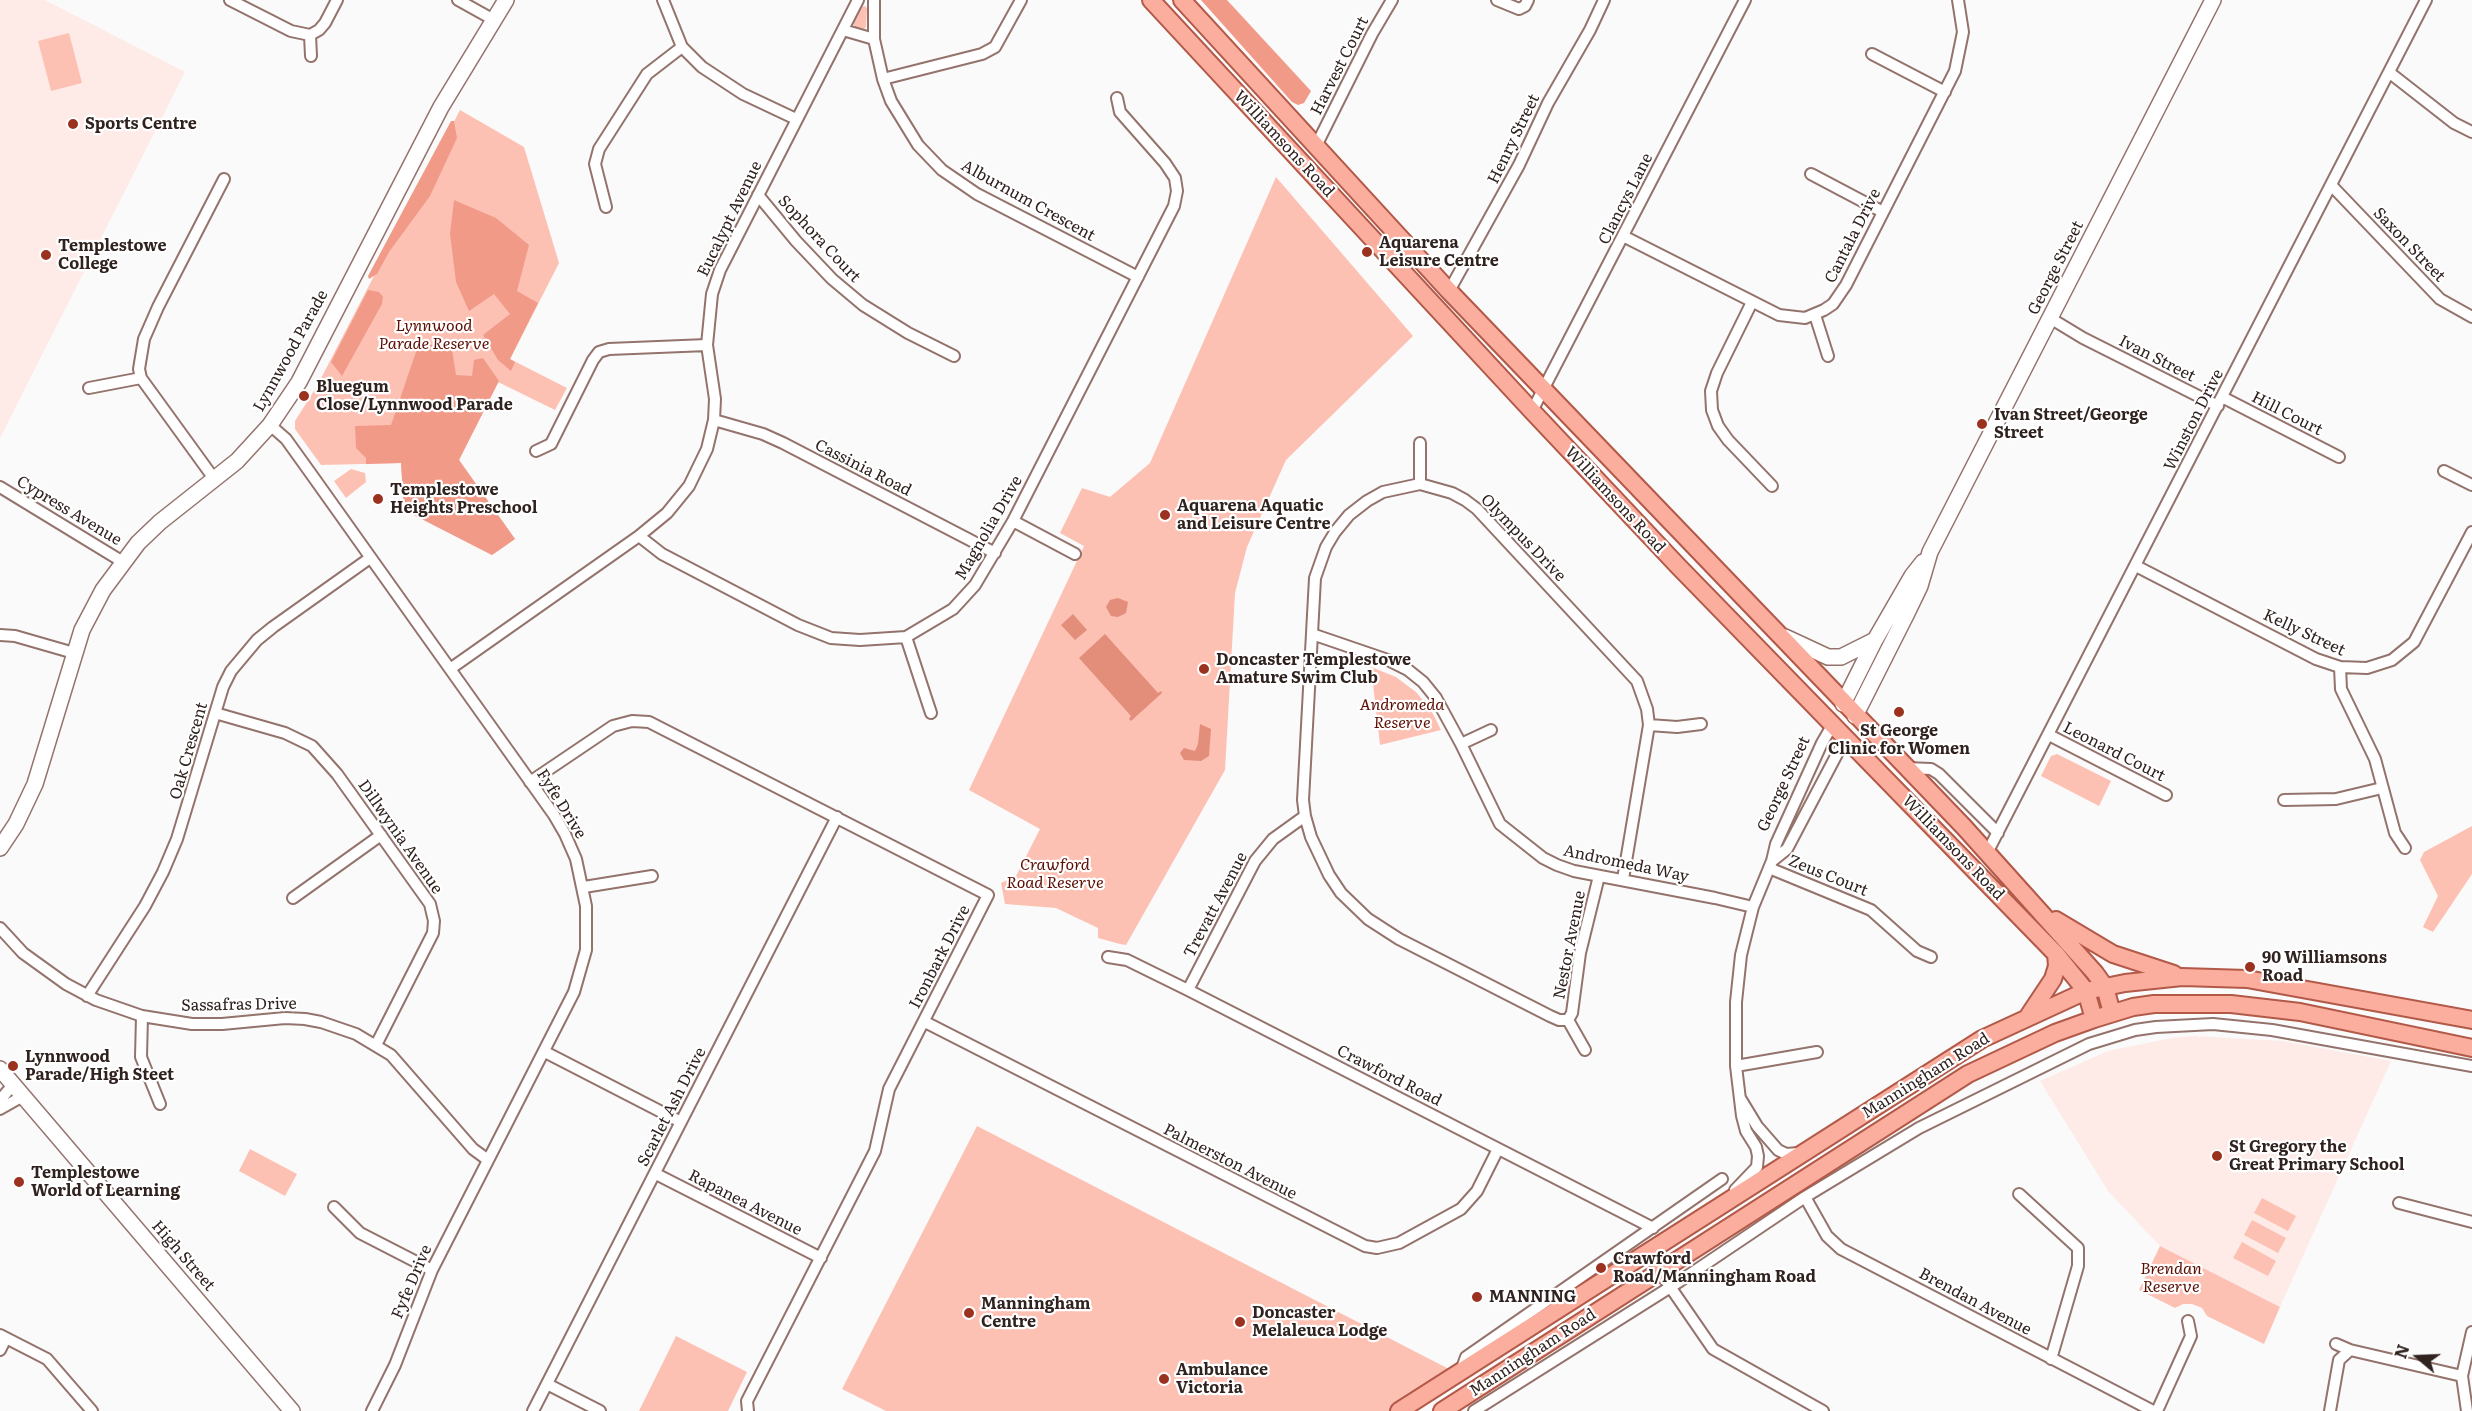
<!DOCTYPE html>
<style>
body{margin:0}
#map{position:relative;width:2472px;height:1411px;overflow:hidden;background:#fafafa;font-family:Literata,serif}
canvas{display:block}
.north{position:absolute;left:2388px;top:1327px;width:60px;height:60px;-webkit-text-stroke:4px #fff;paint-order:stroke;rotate:289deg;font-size:16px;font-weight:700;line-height:24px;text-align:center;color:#2f221f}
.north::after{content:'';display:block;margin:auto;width:21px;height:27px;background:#2f221f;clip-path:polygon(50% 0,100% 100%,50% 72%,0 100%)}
</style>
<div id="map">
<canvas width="2472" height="1411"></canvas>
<div class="north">N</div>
</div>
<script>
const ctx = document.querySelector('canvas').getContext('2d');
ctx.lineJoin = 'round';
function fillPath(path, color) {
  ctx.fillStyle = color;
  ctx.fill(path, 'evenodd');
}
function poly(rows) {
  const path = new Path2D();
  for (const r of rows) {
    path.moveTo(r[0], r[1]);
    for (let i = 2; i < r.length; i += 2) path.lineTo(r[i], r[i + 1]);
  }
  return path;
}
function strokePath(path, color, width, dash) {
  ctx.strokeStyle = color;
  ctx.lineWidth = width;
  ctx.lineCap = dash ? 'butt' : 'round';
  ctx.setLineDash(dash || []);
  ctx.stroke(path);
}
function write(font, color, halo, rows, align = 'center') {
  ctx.font = font + ' Literata,serif';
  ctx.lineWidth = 4.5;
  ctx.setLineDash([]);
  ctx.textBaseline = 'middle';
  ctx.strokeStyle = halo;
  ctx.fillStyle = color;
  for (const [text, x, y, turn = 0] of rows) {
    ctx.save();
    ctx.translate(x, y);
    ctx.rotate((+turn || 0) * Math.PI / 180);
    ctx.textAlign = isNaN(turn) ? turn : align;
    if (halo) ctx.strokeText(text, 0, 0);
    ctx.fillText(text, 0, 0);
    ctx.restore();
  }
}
const built = poly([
 [0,0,45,0,185,72,0,438],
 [2194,1036,2283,1041,2391,1061,2280,1307,2160,1246,2108,1191,2040,1081,2108,1051,2172,1038]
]);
const green = poly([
 [865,6,867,8,866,27,864,29,855,27,853,23,862,7],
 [69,33,82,83,51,91,38,41],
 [460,110,524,147,559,263,510,359,567,388,555,410,498,382,459,460,515,539,492,555,404,510,401,463,321,465,295,429,295,421,317,386],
 [1276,177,1413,336,1286,460,1247,547,1235,593,1225,770,1126,945,1120,944,1098,938,1098,928,1056,908,1005,904,1001,883,1016,876,1040,829,969,790,1084,546,1060,533,1082,488,1110,497,1150,463],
 [351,469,365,473,366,482,346,498,334,481],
 [1371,667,1396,677,1416,692,1431,710,1441,730,1380,745],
 [2057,754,2111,781,2099,806,2041,776,2051,756],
 [2472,826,2472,874,2433,932,2423,927,2438,896,2420,860,2424,852],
 [977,1126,1447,1368,1451,1378,1400,1411,886,1411,842,1389],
 [250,1149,297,1174,285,1196,239,1171],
 [2262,1198,2296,1216,2288,1231,2254,1213],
 [2252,1220,2286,1238,2278,1253,2244,1235],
 [2242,1242,2276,1261,2268,1276,2233,1258],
 [2160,1246,2280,1307,2264,1344,2207,1316,2202,1308,2192,1304,2183,1304,2175,1308,2139,1290],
 [676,1336,747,1372,728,1411,639,1411]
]);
const forest = poly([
 [1201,0,1227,0,1311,91,1304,103,1298,105,1292,102],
 [451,121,454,121,457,138,430,196,389,252,377,274,369,279,368,276],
 [454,200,496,218,529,245,517,291,538,303,510,359,515,362,511,371,498,360,483,335,510,314,494,294,469,311,456,282,450,234],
 [368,290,379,292,383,297,382,304,342,376,331,362],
 [451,343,456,375,472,376,474,360,483,358,499,381,459,460,515,539,492,555,404,510,401,463,366,464,366,458,356,448,355,426,391,425,418,346]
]);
const water = poly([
 [1118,598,1128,602,1126,613,1118,617,1111,616,1106,607,1110,600],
 [1073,614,1087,630,1075,640,1061,625],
 [1105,634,1158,693,1161,691,1162,693,1131,721,1129,719,1131,716,1079,658],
 [1200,724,1211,729,1209,756,1201,761,1184,760,1180,753,1184,748,1195,751,1198,744]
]);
const minor = poly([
 [230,0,291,31,310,35],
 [458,0,494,20],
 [663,0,682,47,702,67,743,94,796,119],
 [1497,0,1519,9,1525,6,1528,0],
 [843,30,874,39,874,0],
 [874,39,883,79,891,101,918,145,942,170,977,194,1138,277],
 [1872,54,1945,92],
 [311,56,310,35,319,30,325,23,337,0],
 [2390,73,2454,123,2472,132],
 [883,79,982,54,995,47,1021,0],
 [1316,146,1372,34,1392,0],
 [1811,174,1883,212],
 [2331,185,2440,299,2472,317],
 [758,195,796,241,832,279,863,305,908,333,954,356],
 [606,207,595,164,599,149,647,74,682,47],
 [1623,236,1779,315,1805,318,1824,310,1833,304,1846,285,1955,71,1963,32,1958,0],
 [1449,291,1519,165,1548,103,1590,30,1604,0],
 [1752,302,1717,373,1711,391,1712,410,1718,426,1728,440,1772,486],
 [1815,315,1828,356],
 [2050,318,2083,338,2218,406],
 [89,388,141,378],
 [2222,397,2339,457],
 [1532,411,1745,0],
 [714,420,763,434,783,443,995,553],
 [270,425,286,439,314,478,554,815,565,834,576,859,586,906,586,950,574,992,432,1270,395,1365,372,1411],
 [536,451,551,444,593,360,599,352,609,349,707,345],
 [2444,471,2472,485],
 [215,480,141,378,139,369,144,339,158,307,224,179],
 [1420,484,1420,443],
 [0,487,123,562],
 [1013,521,1075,554],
 [639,536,662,554,798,625,831,638,860,640,906,637,953,609,975,585,1013,521,1174,206,1177,191,1175,178,1165,163,1120,112,1117,98],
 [2136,566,2316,659,2340,667,2367,668,2392,660,2414,642,2472,532],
 [1312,634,1388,660,1408,670,1423,682,1436,698,1461,744,1500,824,1543,858,1557,865,1574,871,1715,898,1753,907],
 [0,635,15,636,74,653],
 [906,637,931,713],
 [2340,667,2341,689,2375,759,2395,833,2405,848],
 [450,669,639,536,667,513,689,486,707,449,714,420,715,399,707,345,712,294,720,270,858,0],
 [215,713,285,733,312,746,337,774,430,904,434,921,433,933,376,1045],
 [1649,725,1677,727,1701,724],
 [2049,735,2166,795],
 [1461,744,1491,730],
 [1906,768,1931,769,1939,774,1998,833],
 [530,782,613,726,632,721,649,722,988,895,889,1089,875,1151,747,1401,748,1411],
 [2284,800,2336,799,2382,788],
 [1987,853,2426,0],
 [1772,861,1787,849,1846,737],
 [1769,868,1871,910,1917,951,1931,957],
 [584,887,652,876],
 [293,898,381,835],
 [0,928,23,953,66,984,96,1000,142,1016,192,1024,222,1024,285,1018,305,1019,321,1022,356,1034,391,1055,473,1149,488,1160],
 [1108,957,1127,960,1188,990,1653,1228],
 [1188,990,1255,861,1273,839,1305,816],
 [87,996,145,906,163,872,177,839,223,687,231,671,257,640,273,627,370,558],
 [142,1016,141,1057,160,1104],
 [1568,1020,1572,1013,1580,953,1599,876],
 [925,1022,1365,1246,1377,1248,1399,1243,1461,1209,1477,1191,1498,1149],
 [1585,1050,1568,1020,1559,1020,1550,1016,1399,939,1368,919,1341,893,1329,875,1311,837,1305,816,1303,800,1315,578,1326,547,1335,532,1349,515,1367,501,1383,492,1420,484,1452,493,1465,500,1477,509,1637,681,1647,709,1649,725,1623,879],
 [545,1052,681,1122],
 [1736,1066,1817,1052],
 [1740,1098,1757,1126,1778,1150,1786,1154,1799,1153],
 [0,1100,13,1085],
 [0,1109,23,1096],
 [656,1174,821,1258],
 [1735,1190,1757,1167,1758,1156,1756,1147,1746,1131,1742,1116,1736,1066,1736,1002,1741,955,1753,907,1772,861,1776,844,1822,743,1833,724],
 [2019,1194,2078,1248,2078,1266,2051,1359],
 [1805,1197,1827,1236,1841,1249,2153,1411],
 [2399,1203,2472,1222],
 [334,1207,360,1233,432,1270],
 [1654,1249,1660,1272,1713,1349,1823,1411],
 [0,1335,47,1359,92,1411],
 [2336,1344,2350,1350,2462,1376],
 [0,1350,6,1338],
 [1461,1371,1466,1357,1722,1179],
 [547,1384,600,1411],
 [533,1411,837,817],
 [1474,1411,1680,1281,1805,1197,1919,1128,2089,1044,2135,1030,2156,1027,2213,1024,2272,1030,2472,1066],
 [2157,1411,2191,1336,2188,1321],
 [2330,1411,2339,1360,2350,1350],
 [2467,1411,2462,1376,2472,1332]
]);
const secondary = poly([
 [1785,637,1828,657,1841,657,1875,640],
 [1843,704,1875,640,1912,576,1923,562],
 [1855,716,1907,613,1920,586,1930,552,2213,0],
 [0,848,16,824,35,784,82,630,103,590,138,543,160,522,237,461,270,425,299,382,441,107,506,0],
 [0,1069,292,1411]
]);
const primary = poly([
 [1151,0,1532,411,1678,566,2056,954,2086,991,2094,1019],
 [1182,0,1449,291,1964,827,2095,973,2105,987,2112,1013],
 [2056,920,2113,954,2174,974],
 [2029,1015,2053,979,2057,966,2056,954],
 [1399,1411,1982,1039,2086,991,2125,983,2182,977,2247,979,2472,1020],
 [1442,1411,1968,1074,2055,1033,2094,1019,2133,1007,2154,1004,2231,1004,2300,1012,2472,1048]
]);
const markers = [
 [73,124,6,"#9b311f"],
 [1367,252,6,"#9b311f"],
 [46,255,6,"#9b311f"],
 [304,396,6,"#9b311f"],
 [1982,424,6,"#9b311f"],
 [378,499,6,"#9b311f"],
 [1165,515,6,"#9b311f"],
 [1204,669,6,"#9b311f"],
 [1899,712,6,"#9b311f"],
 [2250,967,6,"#9b311f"],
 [13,1066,6,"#9b311f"],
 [2217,1156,6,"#9b311f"],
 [19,1182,6,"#9b311f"],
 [1601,1268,6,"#9b311f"],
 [1477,1297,6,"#9b311f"],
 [969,1313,6,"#9b311f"],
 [1240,1322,6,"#9b311f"],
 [1164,1379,6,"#9b311f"]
];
const streetNames = [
 ["Harvest Court",1340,66,-63],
 ["Henry Street",1514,139,-64],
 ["Williamsons Road",1284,144,47],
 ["Clancys Lane",1626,199,-63],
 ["Alburnum Crescent",1028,201,29],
 ["Eucalypt Avenue",730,219,-64],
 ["Cantala Drive",1853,236,-63],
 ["Sophora Court",819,239,47],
 ["Saxon Street",2409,245,46],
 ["George Street",2056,268,-63],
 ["Lynnwood Parade",291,351,-61],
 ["Ivan Street",2157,359,27],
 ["Hill Court",2287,414,27],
 ["Winston Drive",2194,420,-63],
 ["Cassinia Road",863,468,27],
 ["Williamsons Road",1615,500,47],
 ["Cypress Avenue",69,511,31],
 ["Magnolia Drive",989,528,-60],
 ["Olympus Drive",1523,538,46],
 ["Kelly Street",2304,633,25],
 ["Oak Crescent",189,751,-74],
 ["Leonard Court",2114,752,27],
 ["George Street",1784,784,-65],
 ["Fyfe Drive",561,804,58],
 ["Dillwynia Avenue",400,837,55],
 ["Williamsons Road",1953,848,46],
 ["Andromeda Way",1626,864,12],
 ["Zeus Court",1828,876,22],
 ["Trevatt Avenue",1216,905,-62],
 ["Nestor Avenue",1570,945,-79],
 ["Ironbark Drive",940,957,-63],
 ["Sassafras Drive",239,1005,-1],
 ["Crawford Road",1389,1076,27],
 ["Manningham Road",1926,1076,-32],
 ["Scarlet Ash Drive",672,1107,-63],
 ["Palmerston Avenue",1230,1162,27],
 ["Rapanea Avenue",745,1203,27],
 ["High Street",183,1256,49],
 ["Fyfe Drive",412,1282,-67],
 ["Brendan Avenue",1975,1302,28],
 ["Manningham Road",1533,1353,-33]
];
const poiNames = [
 ["Sports Centre",85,124],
 ["Aquarena",1379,243],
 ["Leisure Centre",1379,261],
 ["Templestowe",58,246],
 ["College",58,264],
 ["Bluegum",316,387],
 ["Close/Lynnwood Parade",316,405],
 ["Ivan Street/George",1994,415],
 ["Street",1994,433],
 ["Templestowe",390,490],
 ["Heights Preschool",390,508],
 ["Aquarena Aquatic",1177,506],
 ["and Leisure Centre",1177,524],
 ["Doncaster Templestowe",1216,660],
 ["Amature Swim Club",1216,678],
 ["St George",1899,731,"center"],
 ["Clinic for Women",1899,749,"center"],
 ["90 Williamsons",2262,958],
 ["Road",2262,976],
 ["Lynnwood",25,1057],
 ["Parade/High Steet",25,1075],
 ["St Gregory the",2229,1147],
 ["Great Primary School",2229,1165],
 ["Templestowe",31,1173],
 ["World of Learning",31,1191],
 ["Crawford",1613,1259],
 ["Road/Manningham Road",1613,1277],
 ["MANNING",1489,1297],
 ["Manningham",981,1304],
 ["Centre",981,1322],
 ["Doncaster",1252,1313],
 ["Melaleuca Lodge",1252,1331],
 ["Ambulance",1176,1370],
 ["Victoria",1176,1388]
];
const parkNames = [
 ["Lynnwood",434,326],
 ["Parade Reserve",434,344],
 ["Andromeda",1402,705],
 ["Reserve",1402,723],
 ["Crawford",1055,865],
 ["Road Reserve",1055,883],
 ["Brendan",2171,1269],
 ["Reserve",2171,1287]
];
fillPath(built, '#feebe7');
fillPath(green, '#fdc1b4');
fillPath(forest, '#f19a88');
fillPath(water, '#e38d7b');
strokePath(minor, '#94736c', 14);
strokePath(secondary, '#94736c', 18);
strokePath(primary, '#b25948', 20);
strokePath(minor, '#fff', 10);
strokePath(secondary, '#fff', 15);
strokePath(primary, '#fbad9e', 16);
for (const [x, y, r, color] of markers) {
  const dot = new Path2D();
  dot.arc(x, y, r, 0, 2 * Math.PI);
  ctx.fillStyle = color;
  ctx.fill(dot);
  strokePath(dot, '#fff', 2);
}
write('16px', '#2f221f', '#fff', streetNames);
write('bold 16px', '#2f221f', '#fff', poiNames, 'left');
write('italic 16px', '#5b0f03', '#fff', parkNames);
</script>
